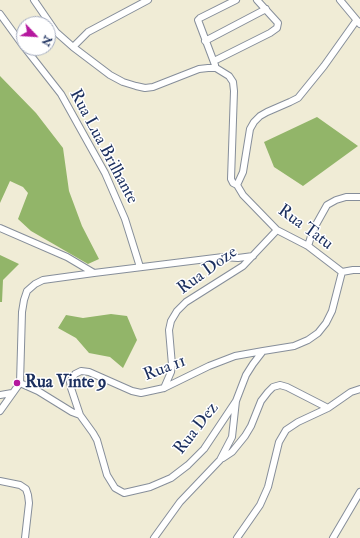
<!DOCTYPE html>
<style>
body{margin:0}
#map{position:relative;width:360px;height:538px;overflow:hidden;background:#f0ecd6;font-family:"IM FELL Double Pica",serif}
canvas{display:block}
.north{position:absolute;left:16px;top:16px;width:40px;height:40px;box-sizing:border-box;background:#fff;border:1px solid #a4acbf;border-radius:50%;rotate:115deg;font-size:11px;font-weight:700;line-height:16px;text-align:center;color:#1b2f5e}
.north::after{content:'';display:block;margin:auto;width:14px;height:18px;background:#b5179e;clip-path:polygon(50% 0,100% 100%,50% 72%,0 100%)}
</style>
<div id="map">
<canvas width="360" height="538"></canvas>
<div class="north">N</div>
</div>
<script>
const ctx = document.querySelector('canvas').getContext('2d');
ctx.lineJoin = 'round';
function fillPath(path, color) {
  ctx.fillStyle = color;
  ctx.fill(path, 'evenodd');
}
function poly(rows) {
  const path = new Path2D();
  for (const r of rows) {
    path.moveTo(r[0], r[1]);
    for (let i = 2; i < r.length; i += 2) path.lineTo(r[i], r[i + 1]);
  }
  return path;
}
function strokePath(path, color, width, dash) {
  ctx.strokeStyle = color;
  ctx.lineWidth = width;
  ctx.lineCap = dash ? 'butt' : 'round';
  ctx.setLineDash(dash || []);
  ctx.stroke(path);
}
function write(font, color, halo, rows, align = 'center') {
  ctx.font = font + ' "IM FELL Double Pica",serif';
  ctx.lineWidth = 3;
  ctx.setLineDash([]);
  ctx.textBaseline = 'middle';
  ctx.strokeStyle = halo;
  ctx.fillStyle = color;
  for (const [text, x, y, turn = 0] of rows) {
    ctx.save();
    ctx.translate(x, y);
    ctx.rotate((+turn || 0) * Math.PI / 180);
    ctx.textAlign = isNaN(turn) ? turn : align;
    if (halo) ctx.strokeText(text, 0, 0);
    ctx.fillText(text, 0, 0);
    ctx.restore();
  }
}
const forest = poly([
 [0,76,36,113,63,148,69,191,82,226,99,259,88,264,31,231,18,219,28,193,23,187,10,181,0,203],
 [317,117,358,146,303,186,274,167,264,142],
 [0,255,19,264,3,280,2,302,0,302],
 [111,314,127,316,137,340,123,368,110,357,89,353,76,338,58,328,66,315,83,318]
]);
const minor = poly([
 [34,0,56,32,73,47,110,75,123,82,136,86,145,88,153,87,199,69,208,68,216,68,229,76,233,82,234,91,231,179,233,183,237,185],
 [340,0,360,24],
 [0,14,24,47],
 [205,41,266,9],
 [73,47,88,32,148,0],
 [25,48,61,94,105,173,125,219,140,267],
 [214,61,270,33,277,28,278,23,257,0],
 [215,65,198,20,200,18,236,0],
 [0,228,67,257,94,273,223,257,238,258,253,256],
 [308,246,313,230,327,205,336,200,346,197,360,197],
 [342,272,308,246,277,230,243,195,237,185,243,172,250,129,254,122,260,116,267,112,290,102,298,98,324,66,356,21],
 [94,273,43,280,35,284,27,291,24,300,22,312,20,383,38,391,72,412,80,415,93,433,97,440,107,475,115,488,124,493,150,487,171,478,188,465,204,449,236,401],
 [164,388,171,372,172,365,169,330,171,321,177,311,186,302,243,266,277,230],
 [0,395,12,393],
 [0,411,20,383],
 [80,415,71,388,70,382,75,374,81,371,89,372,132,391,141,393,164,388,209,366,235,356,263,351],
 [223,458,232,452,245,436,251,426,261,401,268,392,273,387,280,385,287,387,328,408,351,392,360,389],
 [0,481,20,485,26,489,28,495,29,503,25,538],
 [154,538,180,502,220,460,232,437,236,401,246,375,253,364,263,351,294,346,308,340,318,333,326,323,332,311,342,272,353,270,360,270],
 [237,538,260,505,268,487,279,442,286,430,298,422,328,408],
 [333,538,360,492]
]);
const markers = [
 [17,383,4,"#b5179e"]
];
const streetNames = [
 ["Rua Lua Brilhante",103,147,62],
 ["Rua Tatu",305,228,36],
 ["Rua Doze",208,271,-36],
 ["Rua 11",165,369,-21],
 ["Rua Dez",197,429,-52]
];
const poiNames = [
 ["Rua Vinte 9",25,383]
];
fillPath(forest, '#92b569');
strokePath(minor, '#868e9a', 8);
strokePath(minor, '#fff', 6);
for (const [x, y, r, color] of markers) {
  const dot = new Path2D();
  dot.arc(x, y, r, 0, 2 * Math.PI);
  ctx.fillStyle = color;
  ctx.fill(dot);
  strokePath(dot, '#fff', 1.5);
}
write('17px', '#1b2f5e', '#fff', streetNames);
write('bold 17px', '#1b2f5e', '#fff', poiNames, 'left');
</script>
